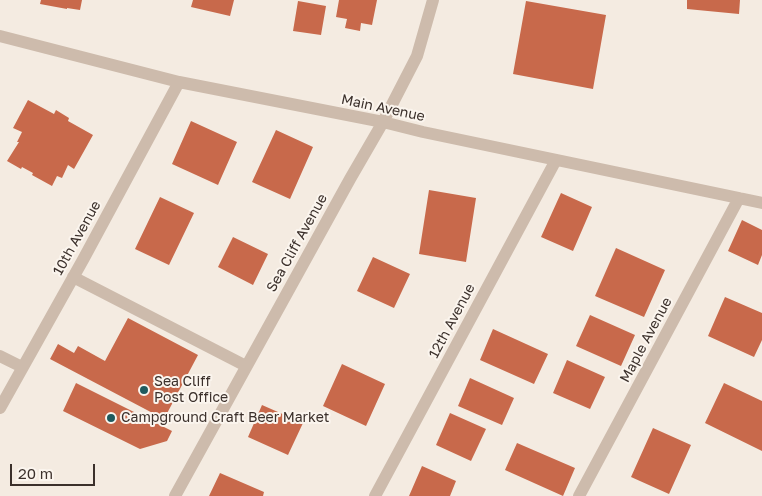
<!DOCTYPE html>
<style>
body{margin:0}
#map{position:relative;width:762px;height:496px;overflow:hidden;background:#f4ebe1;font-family:"Golos Text",sans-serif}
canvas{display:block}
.scale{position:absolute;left:10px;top:464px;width:85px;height:22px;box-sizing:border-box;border:2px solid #3b302b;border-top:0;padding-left:6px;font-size:15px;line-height:18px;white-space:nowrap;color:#3b302b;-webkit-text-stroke:4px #fbf5ee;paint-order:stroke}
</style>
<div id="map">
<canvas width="762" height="496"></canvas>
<div class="scale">20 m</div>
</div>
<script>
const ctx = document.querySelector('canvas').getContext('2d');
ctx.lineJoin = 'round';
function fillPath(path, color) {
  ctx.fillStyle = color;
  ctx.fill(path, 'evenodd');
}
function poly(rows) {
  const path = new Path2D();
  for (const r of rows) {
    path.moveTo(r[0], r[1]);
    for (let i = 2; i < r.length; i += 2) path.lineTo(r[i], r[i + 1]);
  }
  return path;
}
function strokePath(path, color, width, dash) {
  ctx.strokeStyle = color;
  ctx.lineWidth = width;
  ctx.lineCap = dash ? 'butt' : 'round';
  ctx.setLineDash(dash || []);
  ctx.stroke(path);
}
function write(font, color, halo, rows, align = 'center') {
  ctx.font = font + ' "Golos Text",sans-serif';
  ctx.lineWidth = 4;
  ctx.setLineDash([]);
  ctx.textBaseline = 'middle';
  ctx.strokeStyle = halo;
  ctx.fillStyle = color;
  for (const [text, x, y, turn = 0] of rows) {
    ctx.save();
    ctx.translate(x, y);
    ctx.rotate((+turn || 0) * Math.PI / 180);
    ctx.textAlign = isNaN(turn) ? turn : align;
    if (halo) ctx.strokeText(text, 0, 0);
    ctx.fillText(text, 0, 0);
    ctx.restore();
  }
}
const building = poly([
 [41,0,82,0,80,10,67,8,67,9,40,4],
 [193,0,234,0,230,16,191,7],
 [339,0,377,0,372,25,361,23,360,31,345,28,347,19,336,17],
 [687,0,740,0,739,14,687,9],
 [298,1,326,6,321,35,293,31],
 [526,1,606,15,593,89,513,74],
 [28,100,54,114,56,110,69,118,68,121,93,135,74,169,68,165,62,178,57,176,52,186,32,175,33,173,22,167,21,169,7,161,19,142,17,142,22,132,13,128],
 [191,121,237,142,218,185,172,164],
 [276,130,313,147,290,199,252,182],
 [429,190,476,198,466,262,419,254],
 [561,193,592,207,573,251,541,237],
 [160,197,194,213,169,265,135,249],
 [742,220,762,230,762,255,758,265,728,251],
 [233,237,268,254,253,285,218,267],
 [616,248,665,270,644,317,595,296],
 [373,257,410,274,394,308,357,291],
 [725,297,762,313,762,340,754,357,708,336],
 [590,315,635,335,621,366,576,346],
 [128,318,198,355,164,419,50,359,58,344,74,353,78,346,105,361],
 [493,329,548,354,534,384,480,360],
 [567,360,605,377,590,409,553,393],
 [342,364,385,384,366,426,323,406],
 [470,378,514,398,502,425,458,406],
 [76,383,172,431,167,441,140,449,63,411],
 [724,383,762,401,762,451,705,423],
 [262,405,303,423,288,455,248,437],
 [450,413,486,429,471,461,436,445],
 [653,428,691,445,669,494,631,477],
 [517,443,575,468,563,496,505,470],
 [422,466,456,481,450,496,409,496],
 [220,473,264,492,263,496,209,496]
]);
const minor = poly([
 [0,36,179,82,383,122,423,132,762,203],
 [73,277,246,366],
 [0,356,22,367],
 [0,408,84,258,179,82],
 [175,496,350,179,383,122,417,56,433,0],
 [375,496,556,160],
 [579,496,739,198]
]);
const markers = [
 [144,390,5,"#1f5a5e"],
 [111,418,5,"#1f5a5e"]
];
const streetNames = [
 ["Main Avenue",383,108,12],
 ["10th Avenue",77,238,-61],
 ["Sea Cliff Avenue",297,243,-61],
 ["12th Avenue",452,321,-62],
 ["Maple Avenue",646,340,-62]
];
const poiNames = [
 ["Sea Cliff",154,382],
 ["Post Office",154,398],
 ["Campground Craft Beer Market",121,418]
];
fillPath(building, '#c8694b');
strokePath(minor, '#cdbbac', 12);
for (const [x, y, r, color] of markers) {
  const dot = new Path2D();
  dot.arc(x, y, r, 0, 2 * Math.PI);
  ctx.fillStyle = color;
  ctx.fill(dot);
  strokePath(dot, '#fbf5ee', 2);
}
write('14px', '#3b302b', '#fbf5ee', streetNames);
write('14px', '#3b302b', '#fbf5ee', poiNames, 'left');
</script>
